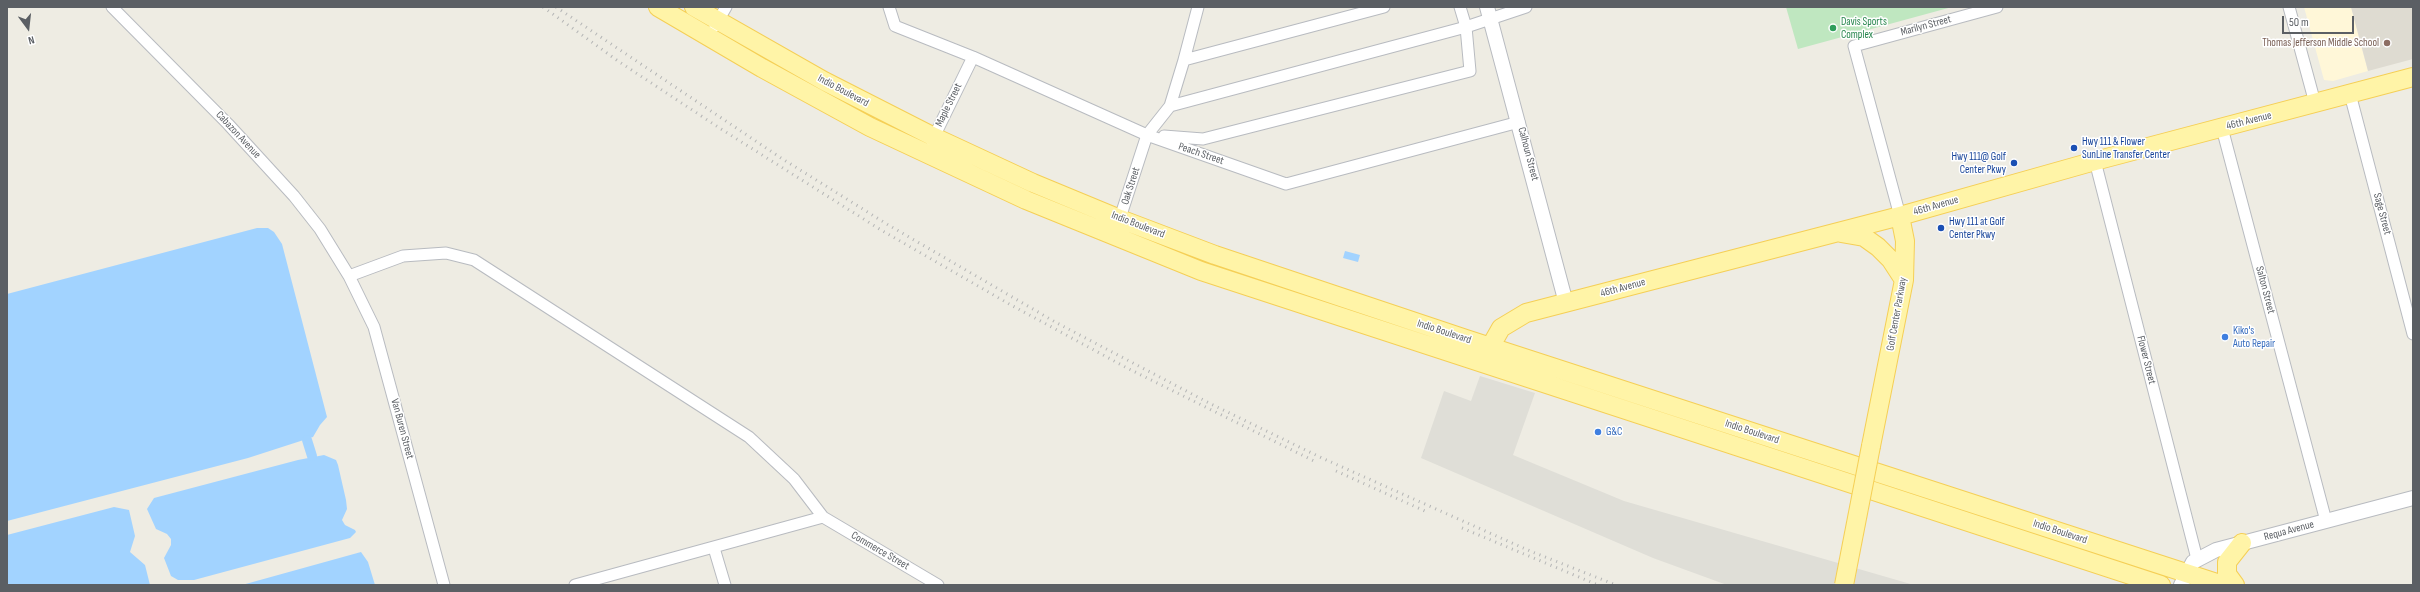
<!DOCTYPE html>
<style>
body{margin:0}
#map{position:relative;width:2420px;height:592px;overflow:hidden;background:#eeece3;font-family:"Sofia Sans Condensed",sans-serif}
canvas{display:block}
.frame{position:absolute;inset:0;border:8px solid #5b5f64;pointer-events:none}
.north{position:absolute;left:8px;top:8px;width:40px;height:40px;-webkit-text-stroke:3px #fff;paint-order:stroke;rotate:165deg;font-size:11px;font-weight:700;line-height:16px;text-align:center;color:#5b5f64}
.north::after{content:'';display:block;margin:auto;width:14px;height:18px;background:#5b5f64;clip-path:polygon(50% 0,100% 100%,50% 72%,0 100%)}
.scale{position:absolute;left:2282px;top:16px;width:72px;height:18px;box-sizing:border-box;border:2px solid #5b5f64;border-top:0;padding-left:5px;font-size:12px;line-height:14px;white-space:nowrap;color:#5b5f64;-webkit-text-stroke:3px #fff;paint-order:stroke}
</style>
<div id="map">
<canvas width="2420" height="592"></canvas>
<div class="frame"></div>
<div class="north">N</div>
<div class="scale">50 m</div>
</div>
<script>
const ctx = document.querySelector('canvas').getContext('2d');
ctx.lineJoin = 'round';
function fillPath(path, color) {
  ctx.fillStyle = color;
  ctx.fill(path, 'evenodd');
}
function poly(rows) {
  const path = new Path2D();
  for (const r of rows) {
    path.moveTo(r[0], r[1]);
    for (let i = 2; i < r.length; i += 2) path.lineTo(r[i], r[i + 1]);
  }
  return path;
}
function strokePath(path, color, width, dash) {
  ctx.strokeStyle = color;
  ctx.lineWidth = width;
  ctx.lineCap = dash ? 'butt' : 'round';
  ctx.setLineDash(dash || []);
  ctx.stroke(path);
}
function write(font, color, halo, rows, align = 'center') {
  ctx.font = font + ' "Sofia Sans Condensed",sans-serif';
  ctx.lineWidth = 3;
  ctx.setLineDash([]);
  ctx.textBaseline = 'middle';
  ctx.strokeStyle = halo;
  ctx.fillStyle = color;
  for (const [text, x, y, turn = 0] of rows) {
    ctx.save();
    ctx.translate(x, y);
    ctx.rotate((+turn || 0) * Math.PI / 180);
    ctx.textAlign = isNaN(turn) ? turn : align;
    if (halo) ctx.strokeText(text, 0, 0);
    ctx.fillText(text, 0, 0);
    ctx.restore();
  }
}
const commercial = poly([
 [2304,7,2351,7,2368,71,2333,81,2324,80]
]);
const industrial = poly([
 [1480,376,1535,393,1513,455,1624,501,1914,585,1727,585,1653,558,1421,458,1444,391,1471,401]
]);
const education = poly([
 [2351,7,2413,7,2413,59,2368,71]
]);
const green = poly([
 [1786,7,1952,7,1798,49]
]);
const water = poly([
 [257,228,268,228,274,232,282,244,327,417,320,425,313,437,248,458,7,521,7,294],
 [1345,251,1360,255,1358,262,1343,258],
 [324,455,336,460,338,465,346,500,347,509,342,520,345,525,355,530,356,532,350,538,194,580,178,580,171,576,164,558,171,545,171,539,167,534,156,529,147,509,154,498,298,460],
 [114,507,129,510,135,536,130,552,145,565,150,585,7,585,7,535],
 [361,552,368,562,375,585,242,585]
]);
const canal = poly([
 [307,440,312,456]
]);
const minor = poly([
 [112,7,228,124,294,196,320,229,349,276,374,327,444,585],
 [889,7,895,26,973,57,1147,135,1286,184,1519,122],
 [2289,7,2315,103],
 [715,26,726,7],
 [1184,60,1198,7],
 [2350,94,2413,334],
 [1170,106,1466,27,1526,7],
 [2222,128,2326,521],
 [1164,136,1203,139,1470,71,1466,27,1460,7],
 [932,141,973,57],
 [2095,161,2197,559],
 [1900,216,1854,46,1997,7],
 [1118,224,1147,135,1170,106,1184,60,1384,7],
 [349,276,403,256,446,253,474,260,749,437,794,479,823,517,938,585],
 [714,548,725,585],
 [575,585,823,517]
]);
const tertiary = poly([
 [1487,7,1566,303],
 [2181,585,2193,562,2216,550,2413,498]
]);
const primary = poly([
 [658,7,762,68,870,127,1026,200,1201,271,2161,585],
 [694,7,824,81,934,137,1033,183,1120,219,1215,255,1466,339,2223,585],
 [1841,233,1864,237,1878,247,1891,260,1904,280],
 [1484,358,1501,328,1526,313,1900,216,2095,161,2413,77],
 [1871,446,1904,280,1905,241,1900,216],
 [2235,585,2227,574,2227,562,2242,543]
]);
const rail = poly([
 [543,7,618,61,721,129,881,230,1011,305,1127,368,1314,461],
 [556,7,781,158,890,226,1057,323,1211,404,1322,458,1530,551,1616,585],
 [1336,471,1427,512],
 [1462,528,1598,585]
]);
const primaryBridge = poly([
 [1844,585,1871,446]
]);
const markers = [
 [1833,28,4,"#2e9e5b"],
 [2387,43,4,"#8d6e63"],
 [2074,148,4,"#1a4fb4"],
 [2014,163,4,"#1a4fb4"],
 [1941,228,4,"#1a4fb4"],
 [2225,337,4,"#3f7fe0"],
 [1598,432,4,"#3f7fe0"]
];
const leisureNames = [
 ["Davis Sports",1841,22],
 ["Complex",1841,35]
];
const streetNames = [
 ["Marilyn Street",1926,26,-15],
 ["Indio Boulevard",843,91,28],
 ["Maple Street",949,105,-64],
 ["46th Avenue",2249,121,-14],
 ["Cabazon Avenue",238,135,47],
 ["Peach Street",1201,154,19],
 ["Calhoun Street",1528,154,75],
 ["Oak Street",1131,186,-72],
 ["46th Avenue",1936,206,-16],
 ["Sage Street",2382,214,75],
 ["Indio Boulevard",1138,225,21],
 ["46th Avenue",1623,288,-15],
 ["Salton Street",2265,290,75],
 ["Golf Center Parkway",1897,314,-80],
 ["Indio Boulevard",1444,332,18],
 ["Flower Street",2146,360,76],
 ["Van Buren Street",402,429,75],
 ["Indio Boulevard",1752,432,18],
 ["Requa Avenue",2289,531,-15],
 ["Indio Boulevard",2060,532,18],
 ["Commerce Street",880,551,30]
];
const educationNames = [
 ["Thomas Jefferson Middle School",2379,43]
];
const transitNames = [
 ["Hwy 111 & Flower",2082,142],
 ["SunLine Transfer Center",2082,155],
 ["Hwy 111@ Golf",2006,157,"right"],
 ["Center Pkwy",2006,170,"right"],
 ["Hwy 111 at Golf",1949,222],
 ["Center Pkwy",1949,235]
];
const shopNames = [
 ["Kiko's",2233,331],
 ["Auto Repair",2233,344],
 ["G&C",1606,432]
];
fillPath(commercial, '#fff7d8');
fillPath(industrial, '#dfded7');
fillPath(education, '#dedbd1');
fillPath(green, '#bfe7c0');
fillPath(water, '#a2d3ff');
strokePath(canal, '#a2d3ff', 10);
strokePath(minor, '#b8bbc0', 13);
strokePath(tertiary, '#b8bbc0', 16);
strokePath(primary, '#f5cf56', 20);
strokePath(minor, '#fff', 11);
strokePath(tertiary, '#fff', 14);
strokePath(primary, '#fff4a7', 18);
strokePath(rail, '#b4b5b5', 3, [1, 5]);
strokePath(primaryBridge, '#f5cf56', 20, []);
strokePath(primaryBridge, '#fff4a7', 18);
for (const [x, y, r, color] of markers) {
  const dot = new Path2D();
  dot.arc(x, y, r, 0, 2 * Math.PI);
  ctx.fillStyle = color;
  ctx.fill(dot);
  strokePath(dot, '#fff', 1.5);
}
write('11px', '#27864d', '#fff', leisureNames, 'left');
write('11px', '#5b5f64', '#fff', streetNames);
write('11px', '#785e54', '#fff', educationNames, 'right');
write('11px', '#164399', '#fff', transitNames, 'left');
write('11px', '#366cbe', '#fff', shopNames, 'left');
</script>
